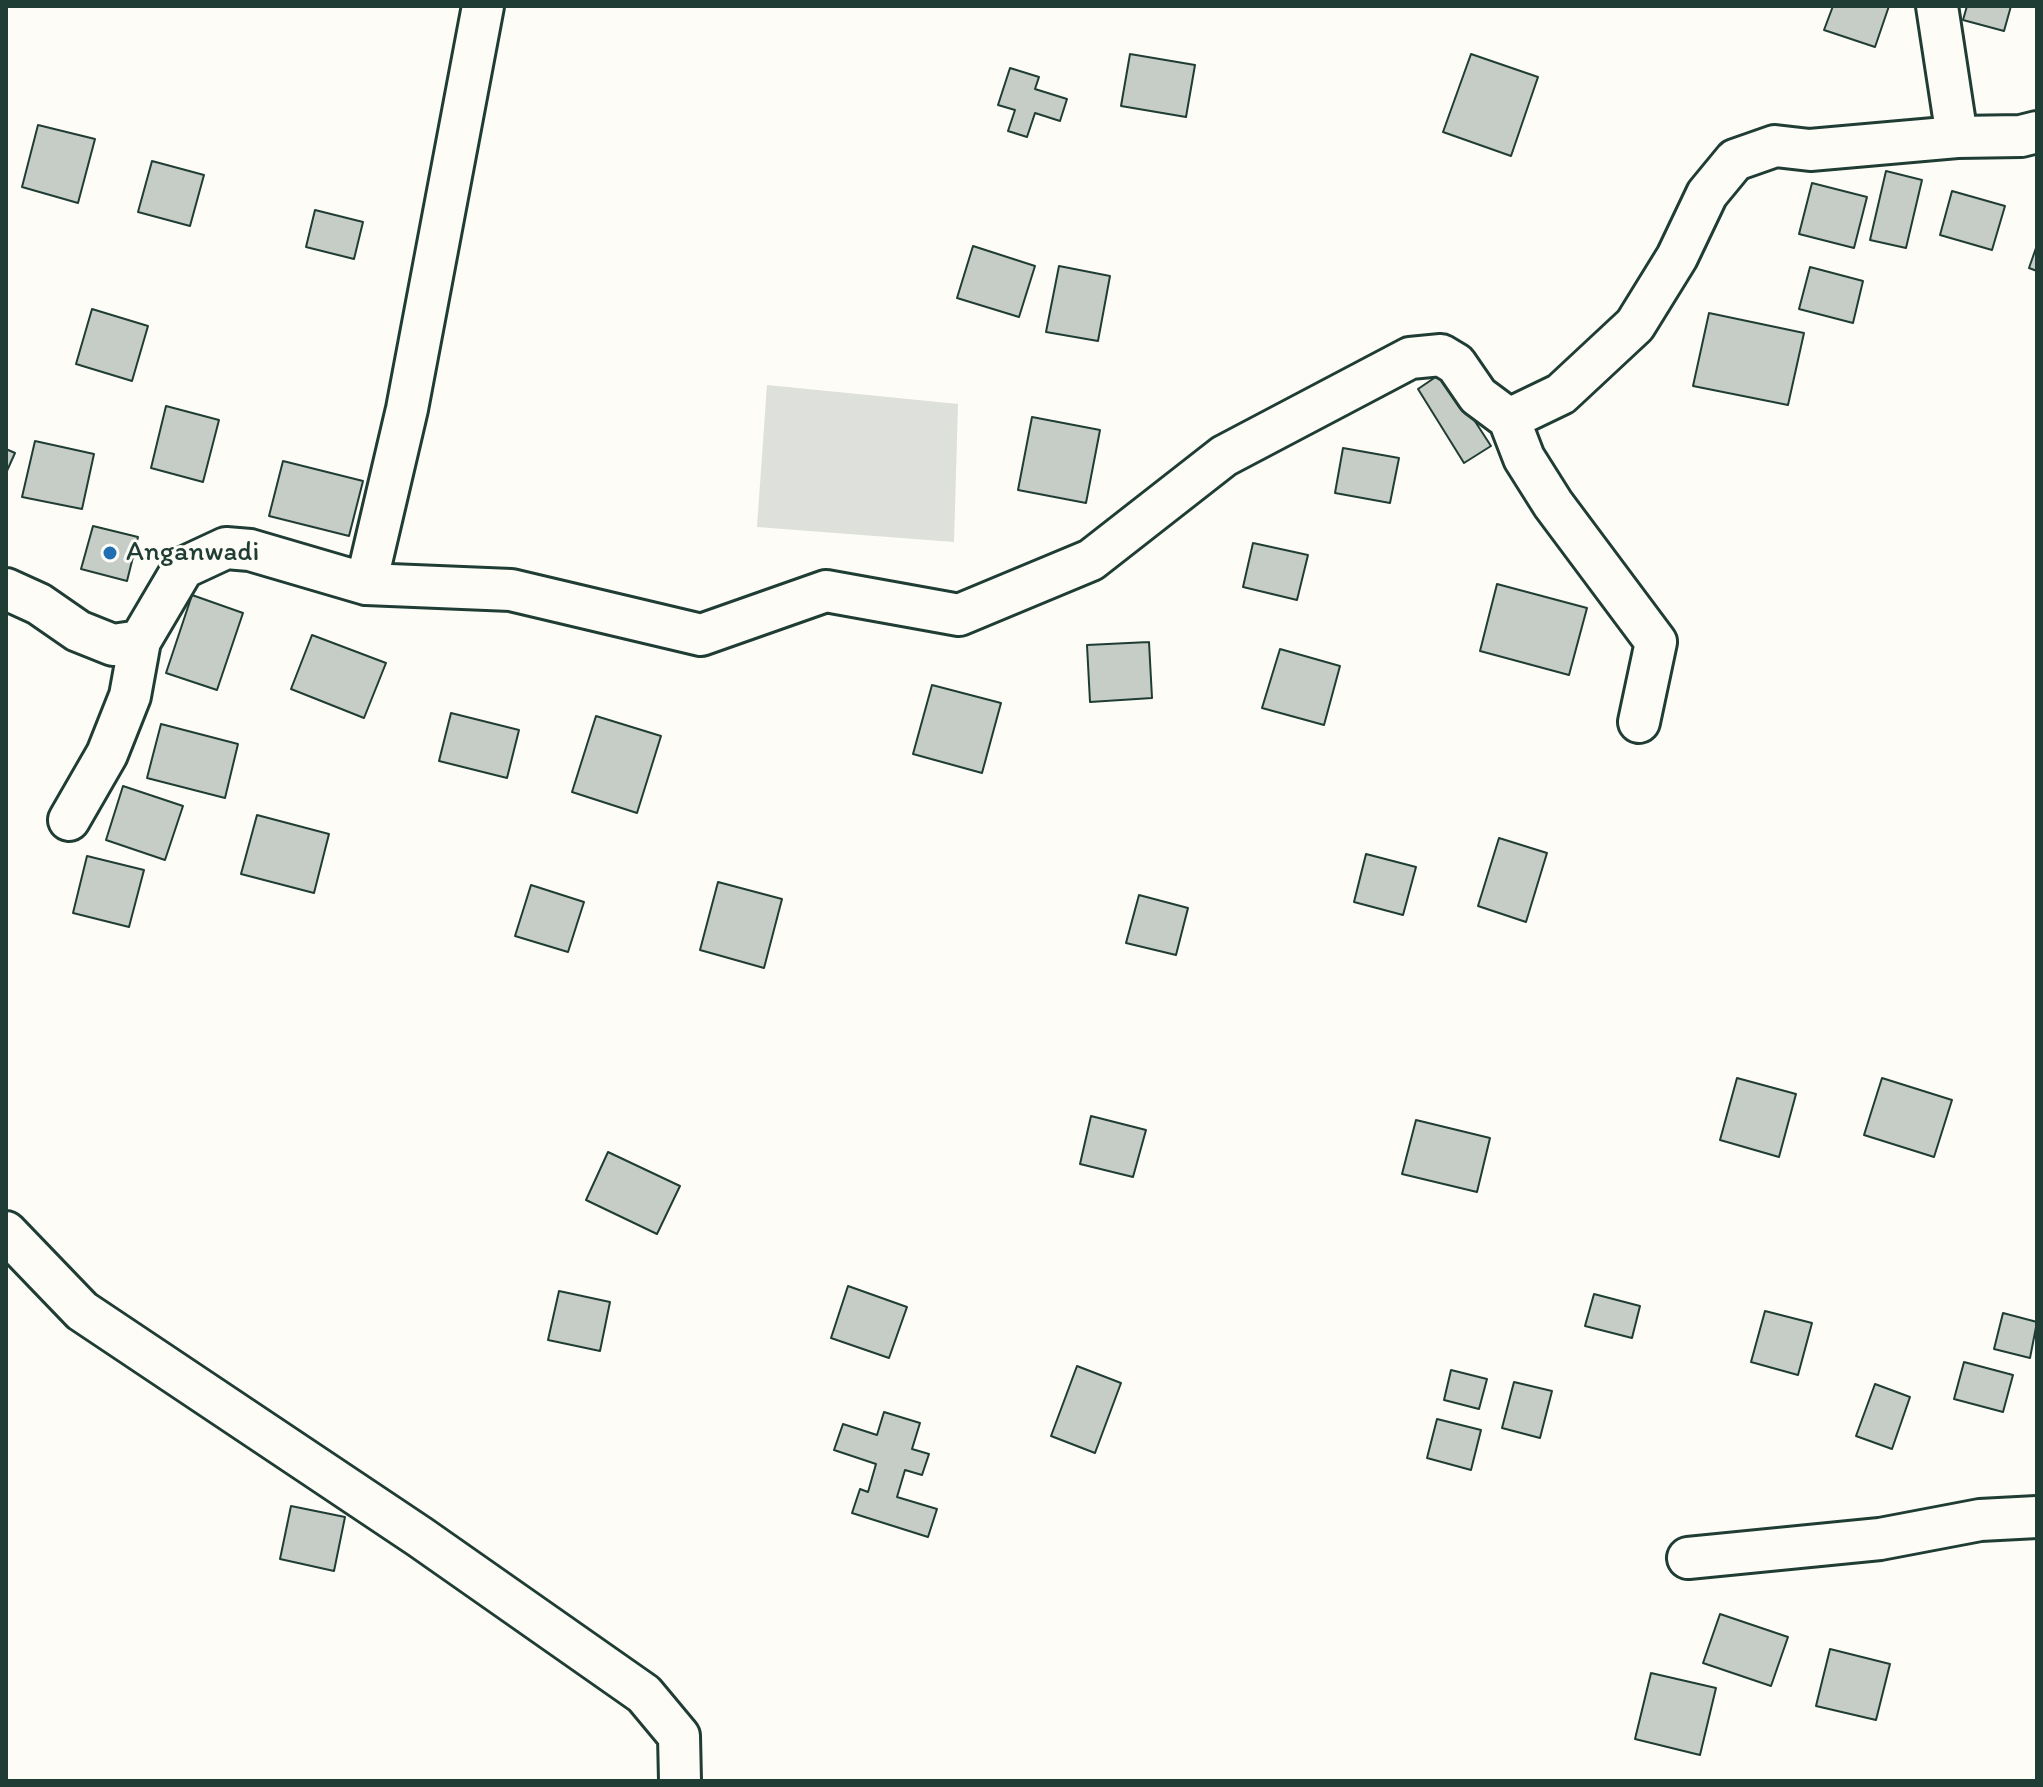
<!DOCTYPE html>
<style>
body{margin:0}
#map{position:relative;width:2043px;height:1787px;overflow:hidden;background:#fdfcf7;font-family:Itim,sans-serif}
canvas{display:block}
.frame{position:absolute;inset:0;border:8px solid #1f3d34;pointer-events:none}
</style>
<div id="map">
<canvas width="2043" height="1787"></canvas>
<div class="frame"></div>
</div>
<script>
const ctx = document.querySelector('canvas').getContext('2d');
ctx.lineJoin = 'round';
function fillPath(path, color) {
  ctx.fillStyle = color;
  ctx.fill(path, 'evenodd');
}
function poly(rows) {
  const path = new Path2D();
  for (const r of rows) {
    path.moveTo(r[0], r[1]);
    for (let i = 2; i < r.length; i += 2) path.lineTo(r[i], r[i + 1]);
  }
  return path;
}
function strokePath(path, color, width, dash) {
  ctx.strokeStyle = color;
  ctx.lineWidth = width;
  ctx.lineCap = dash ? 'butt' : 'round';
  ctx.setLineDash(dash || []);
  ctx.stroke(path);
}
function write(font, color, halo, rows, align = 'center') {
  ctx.font = font + ' Itim,sans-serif';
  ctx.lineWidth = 6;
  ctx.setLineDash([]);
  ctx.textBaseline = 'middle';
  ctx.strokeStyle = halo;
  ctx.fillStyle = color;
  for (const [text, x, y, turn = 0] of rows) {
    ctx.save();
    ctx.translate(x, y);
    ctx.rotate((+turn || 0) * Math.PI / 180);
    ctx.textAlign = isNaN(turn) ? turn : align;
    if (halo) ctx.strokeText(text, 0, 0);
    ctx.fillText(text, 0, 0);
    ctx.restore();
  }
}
const green = poly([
 [767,385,958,404,954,542,757,527]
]);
const building = poly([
 [1833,6,1889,6,1875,47,1824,30,1833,6],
 [1967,6,2011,6,2004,31,1963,20,1967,6],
 [1130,54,1195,65,1186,117,1121,106,1130,54],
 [1471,54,1538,77,1511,156,1443,132,1471,54],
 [1010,68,1039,77,1035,89,1067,99,1060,121,1035,113,1027,137,1008,131,1015,110,998,105,1010,68],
 [38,125,95,139,78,203,22,187,38,125],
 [152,161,204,175,190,226,138,212,152,161],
 [1886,171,1922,180,1906,248,1870,240,1886,171],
 [1812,183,1867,197,1854,248,1799,234,1812,183],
 [1952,191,2005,206,1992,250,1940,235,1952,191],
 [315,210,363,222,354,259,306,247,315,210],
 [2037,245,2037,271,2029,268,2037,245],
 [973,246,1035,266,1019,317,957,298,973,246],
 [1059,266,1110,276,1098,341,1046,332,1059,266],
 [1810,267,1863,281,1853,323,1799,309,1810,267],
 [92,309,148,326,132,381,76,364,92,309],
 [1709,313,1804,333,1788,405,1693,386,1709,313],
 [1443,372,1491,446,1464,463,1418,389,1443,372],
 [166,406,219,420,203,482,151,468,166,406],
 [1032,417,1100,430,1086,503,1018,490,1032,417],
 [35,441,94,454,82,509,22,497,35,441],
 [1343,448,1399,458,1390,503,1335,493,1343,448],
 [6,449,15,453,6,473,6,449],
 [283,461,363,481,349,536,269,516,283,461],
 [93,526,138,537,127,581,81,569,93,526],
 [1253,543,1308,555,1297,600,1243,587,1253,543],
 [1497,584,1587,608,1569,675,1480,651,1497,584],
 [192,595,243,613,217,690,166,673,192,595],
 [312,635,386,663,364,718,291,689,312,635],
 [1149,642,1152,698,1090,702,1087,645,1149,642],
 [1280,649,1340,666,1324,725,1262,708,1280,649],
 [932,685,1001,703,982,773,913,754,932,685],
 [451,713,519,730,507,778,439,761,451,713],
 [596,716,661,736,637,813,572,792,596,716],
 [161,724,238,744,225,798,147,778,161,724],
 [123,786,183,806,165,860,106,840,123,786],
 [257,815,329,834,314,893,241,874,257,815],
 [1499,838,1547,853,1526,922,1478,906,1499,838],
 [1366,854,1416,867,1403,915,1354,902,1366,854],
 [87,856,144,870,129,927,73,913,87,856],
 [718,882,782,899,764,968,700,950,718,882],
 [531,885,584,902,568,952,515,936,531,885],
 [1139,895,1188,908,1176,955,1126,943,1139,895],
 [1737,1078,1796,1094,1779,1157,1720,1140,1737,1078],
 [1882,1078,1952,1100,1934,1157,1864,1135,1882,1078],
 [1091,1116,1146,1130,1133,1177,1080,1164,1091,1116],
 [1416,1120,1490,1138,1477,1192,1402,1174,1416,1120],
 [608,1152,680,1186,657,1234,586,1200,608,1152],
 [848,1286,907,1307,889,1358,831,1338,848,1286],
 [559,1291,610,1302,600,1351,548,1340,559,1291],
 [1594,1294,1640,1306,1632,1338,1585,1326,1594,1294],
 [1765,1311,1812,1323,1798,1375,1751,1362,1765,1311],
 [2003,1313,2037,1322,2030,1358,1994,1349,2003,1313],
 [1964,1362,2013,1375,2003,1412,1954,1399,1964,1362],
 [1077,1366,1121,1383,1095,1453,1051,1436,1077,1366],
 [1451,1370,1487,1379,1479,1409,1444,1400,1451,1370],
 [1514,1382,1552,1391,1540,1438,1502,1428,1514,1382],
 [1875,1384,1910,1397,1892,1449,1856,1436,1875,1384],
 [884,1412,920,1423,912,1449,929,1454,922,1475,905,1470,897,1497,937,1509,928,1537,852,1513,860,1489,868,1492,876,1464,834,1450,843,1424,877,1435,884,1412],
 [1437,1419,1481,1430,1471,1470,1427,1458,1437,1419],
 [291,1506,345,1517,334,1571,280,1559,291,1506],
 [1720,1614,1788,1637,1771,1686,1703,1663,1720,1614],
 [1830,1649,1890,1664,1876,1720,1816,1706,1830,1649],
 [1651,1673,1716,1688,1700,1755,1635,1739,1651,1673]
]);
const street = poly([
 [1937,6,1957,137],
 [1509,419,1524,458,1553,504,1656,642,1639,722],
 [366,584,407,409,483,6],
 [6,589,39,604,78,631,113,645,140,641,183,568,226,548,250,550,366,584,511,590,701,635,826,591,959,615,1091,560,1224,456,1410,358,1441,355,1456,364,1478,396,1509,419,1561,394,1635,325,1677,257,1707,194,1735,160,1775,146,1810,150,1957,137,2021,136,2037,132],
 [69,820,107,754,130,696,140,641],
 [6,1232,82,1311,420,1537,644,1694,679,1736,680,1781],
 [1688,1558,1880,1539,1980,1520,2037,1517]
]);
const markers = [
 [110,553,8,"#1f6fb2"]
];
const poiNames = [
 ["Anganwadi",126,553]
];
fillPath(green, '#dde0db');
fillPath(building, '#c6cdc7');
strokePath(building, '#1f3d34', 2);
strokePath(street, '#1f3d34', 46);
strokePath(street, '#fdfcf7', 40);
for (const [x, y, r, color] of markers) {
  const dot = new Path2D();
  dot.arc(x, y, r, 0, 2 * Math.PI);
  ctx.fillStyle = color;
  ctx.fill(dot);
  strokePath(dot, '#fdfcf7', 3);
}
write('28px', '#1f3d34', '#fdfcf7', poiNames, 'left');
</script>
